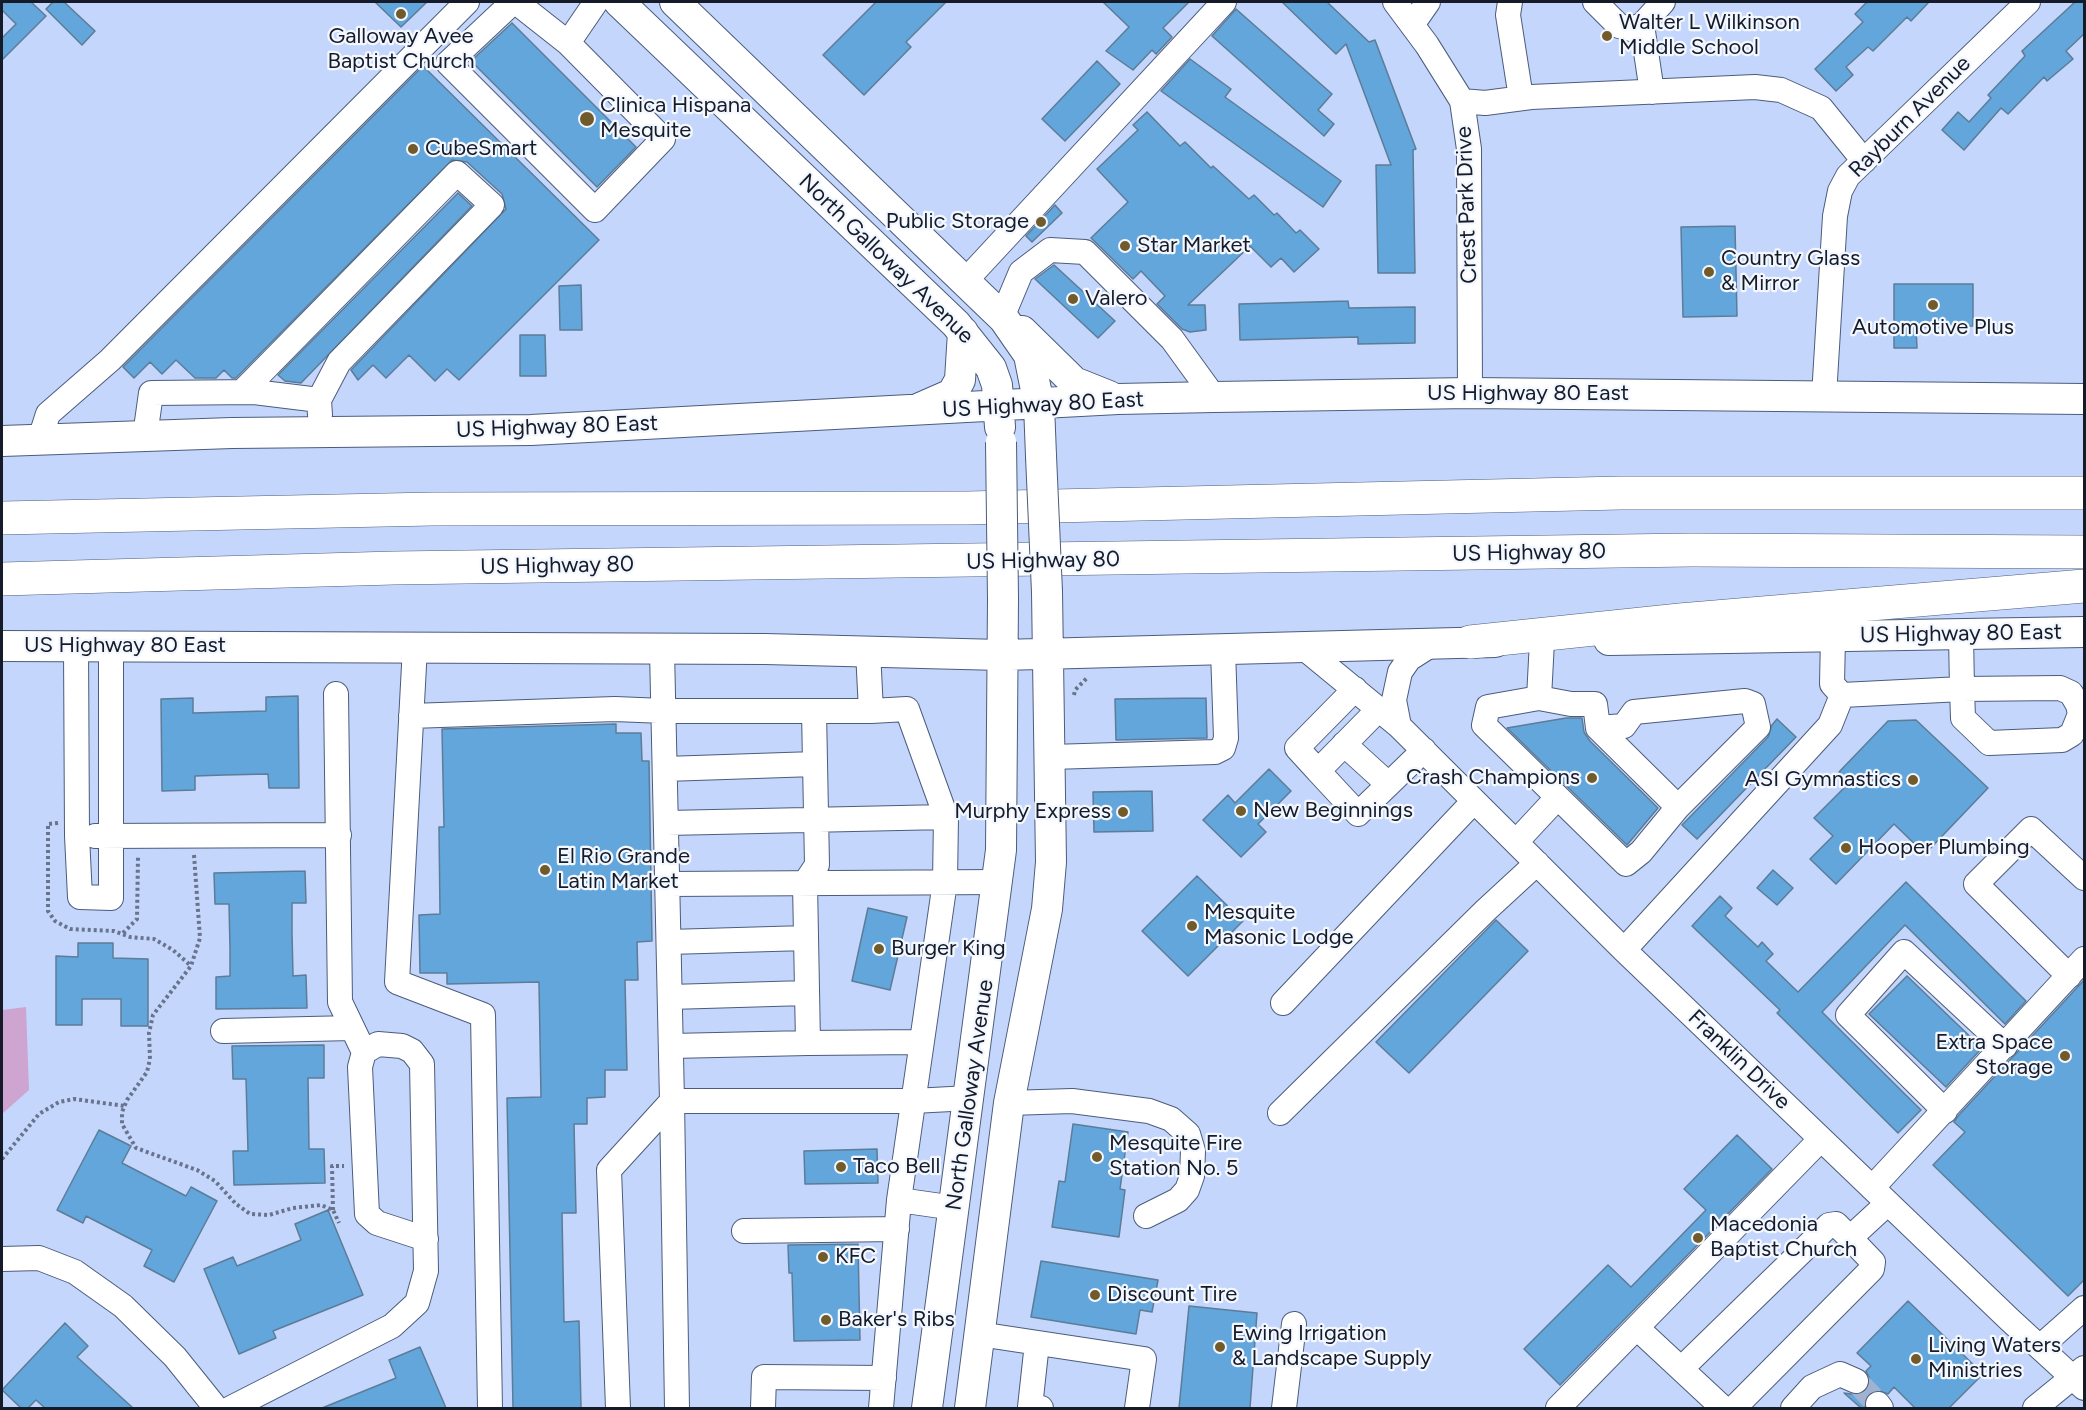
<!DOCTYPE html>
<style>
body{margin:0}
#map{position:relative;width:2086px;height:1410px;overflow:hidden;background:#c4d6fc;font-family:Figtree,sans-serif}
canvas{display:block}
.frame{position:absolute;inset:0;border:3px solid #151b28;pointer-events:none}
</style>
<div id="map">
<canvas width="2086" height="1410"></canvas>
<div class="frame"></div>
</div>
<script>
const ctx = document.querySelector('canvas').getContext('2d');
ctx.lineJoin = 'round';
function fillPath(path, color) {
  ctx.fillStyle = color;
  ctx.fill(path, 'evenodd');
}
function poly(rows) {
  const path = new Path2D();
  for (const r of rows) {
    path.moveTo(r[0], r[1]);
    for (let i = 2; i < r.length; i += 2) path.lineTo(r[i], r[i + 1]);
  }
  return path;
}
function strokePath(path, color, width, dash) {
  ctx.strokeStyle = color;
  ctx.lineWidth = width;
  ctx.lineCap = dash ? 'butt' : 'round';
  ctx.setLineDash(dash || []);
  ctx.stroke(path);
}
function write(font, color, halo, rows, align = 'center') {
  ctx.font = font + ' Figtree,sans-serif';
  ctx.lineWidth = 4.5;
  ctx.setLineDash([]);
  ctx.textBaseline = 'middle';
  ctx.strokeStyle = halo;
  ctx.fillStyle = color;
  for (const [text, x, y, turn = 0] of rows) {
    ctx.save();
    ctx.translate(x, y);
    ctx.rotate((+turn || 0) * Math.PI / 180);
    ctx.textAlign = isNaN(turn) ? turn : align;
    if (halo) ctx.strokeText(text, 0, 0);
    ctx.fillText(text, 0, 0);
    ctx.restore();
  }
}
const green = poly([
 [26,1007,29,1090,2,1114,2,1010]
]);
const building = poly([
 [2,2,31,2,46,16,2,60,2,38,16,24,2,10,2,2],
 [53,2,64,2,95,31,82,45,46,9,53,2],
 [375,2,427,2,401,27,375,2],
 [876,2,946,2,906,42,911,47,864,95,823,55,876,2],
 [1103,2,1189,2,1163,28,1172,37,1156,54,1152,50,1133,70,1106,51,1129,27,1103,2],
 [1282,2,1327,2,1369,42,1375,40,1416,149,1413,150,1415,273,1378,273,1376,165,1391,165,1346,44,1336,54,1282,2],
 [1867,2,1929,2,1911,21,1907,17,1873,51,1868,47,1846,67,1853,75,1836,91,1815,69,1863,22,1855,14,1867,2],
 [2075,2,2085,2,2085,33,2066,51,2073,59,2047,81,2044,77,2008,114,2001,108,1964,150,1942,130,1958,112,1969,122,1991,98,1988,95,2025,56,2022,51,2075,2],
 [1236,9,1332,94,1318,110,1334,124,1324,136,1212,36,1236,9],
 [512,23,636,147,597,187,471,61,512,23],
 [1190,59,1231,89,1225,97,1341,181,1323,207,1161,91,1190,59],
 [1097,61,1120,84,1065,141,1042,119,1097,61],
 [423,66,599,240,459,380,447,369,435,381,409,355,386,378,373,365,358,380,351,370,506,209,502,194,467,162,452,160,236,378,232,378,224,370,216,378,195,378,176,360,162,374,150,362,134,378,123,367,423,66],
 [1147,112,1180,146,1185,142,1211,168,1213,166,1249,199,1254,195,1274,215,1277,213,1296,233,1300,230,1319,249,1294,272,1281,258,1271,267,1250,246,1188,305,1205,305,1206,330,1190,332,1182,329,1157,304,1165,296,1141,271,1133,279,1091,238,1128,202,1097,169,1138,130,1133,125,1147,112],
 [458,193,472,206,301,383,285,381,278,375,458,193],
 [1055,205,1062,213,1032,242,1026,236,1055,205],
 [1735,226,1737,316,1683,317,1681,227,1735,226],
 [1054,265,1115,321,1098,338,1035,279,1054,265],
 [1894,284,1973,284,1973,326,1916,327,1917,348,1894,348,1894,284],
 [581,285,582,330,560,330,559,286,581,285],
 [1348,301,1349,308,1415,307,1415,343,1358,344,1358,337,1240,340,1239,304,1348,301],
 [520,335,545,335,546,376,520,376,520,335],
 [298,696,299,788,269,788,268,774,224,775,195,776,195,790,162,791,161,699,193,698,193,713,266,711,266,697,298,696],
 [1206,698,1207,738,1116,740,1115,699,1206,698],
 [1566,718,1582,718,1584,732,1590,741,1658,808,1627,845,1507,728,1566,718],
 [1777,719,1796,737,1697,839,1682,825,1768,737,1772,725,1777,719],
 [1916,720,1988,788,1925,854,1894,824,1836,884,1810,859,1833,836,1814,818,1850,782,1839,772,1888,721,1916,720],
 [616,724,616,733,641,733,642,761,649,761,652,941,637,942,638,980,625,980,627,1070,605,1070,605,1097,587,1098,587,1124,574,1124,576,1213,562,1213,564,1322,579,1321,581,1408,513,1408,507,1098,541,1097,539,982,447,984,447,973,420,973,419,915,440,914,439,827,444,827,442,729,616,724],
 [1269,769,1291,791,1258,824,1266,832,1241,857,1203,820,1228,795,1235,803,1269,769],
 [1152,791,1153,831,1094,832,1093,792,1152,791],
 [1773,870,1793,888,1777,905,1757,888,1773,870],
 [305,871,306,903,292,903,292,932,293,976,306,975,307,1008,216,1009,216,977,230,976,230,948,229,904,215,904,214,873,305,871],
 [1197,876,1243,921,1188,976,1142,931,1197,876],
 [1906,882,2026,1001,2005,1024,1905,925,1822,1012,1921,1110,1898,1133,1777,1013,1780,1010,1692,926,1720,896,1732,908,1725,916,1758,947,1762,942,1773,954,1766,961,1798,992,1906,882],
 [868,908,907,917,890,990,852,981,868,908],
 [1496,920,1528,951,1409,1073,1376,1042,1496,920],
 [78,943,113,943,113,958,148,959,148,1026,121,1026,121,999,82,999,82,1025,56,1025,56,956,78,957,78,943],
 [1907,976,1982,1048,1946,1087,1869,1014,1907,976],
 [2085,979,2085,1279,2068,1296,1933,1165,1965,1132,1954,1122,1958,1116,2085,979],
 [324,1045,324,1078,308,1078,309,1149,324,1149,325,1183,234,1185,233,1151,248,1151,246,1079,233,1079,232,1046,324,1045],
 [1073,1124,1128,1132,1120,1189,1125,1190,1119,1237,1052,1227,1059,1181,1065,1182,1073,1124],
 [99,1130,131,1146,122,1163,186,1196,191,1187,217,1201,174,1282,144,1266,152,1250,86,1216,83,1223,57,1210,99,1130],
 [1737,1135,1772,1169,1560,1385,1524,1349,1608,1265,1631,1287,1706,1210,1684,1189,1737,1135],
 [877,1149,878,1183,805,1184,804,1151,877,1149],
 [328,1210,363,1295,273,1331,276,1338,239,1354,204,1269,233,1257,237,1266,301,1240,295,1224,328,1210],
 [858,1244,860,1340,794,1341,792,1273,789,1273,788,1245,858,1244],
 [1041,1261,1158,1280,1152,1312,1140,1310,1136,1334,1031,1317,1041,1261],
 [1908,1301,1983,1374,1949,1408,1915,1408,1894,1387,1888,1394,1877,1390,1870,1392,1865,1399,1865,1408,1861,1408,1844,1393,1858,1395,1869,1386,1870,1379,1866,1371,1871,1366,1857,1353,1908,1301],
 [1189,1306,1257,1313,1250,1408,1179,1408,1189,1306],
 [65,1323,88,1346,77,1357,133,1408,45,1408,36,1400,28,1408,21,1408,2,1390,65,1323],
 [420,1347,446,1408,322,1408,396,1378,389,1360,420,1347]
]);
const minorTunnel = poly([
 [1856,1381,1878,1404]
]);
const path = poly([
 [1074,695,1075,690,1087,678],
 [58,823,48,824,48,911,55,921,70,929,114,931,130,937,154,939,173,950,191,966],
 [194,855,200,938,191,966,153,1015,149,1033,150,1059,147,1072,127,1100,122,1112,122,1124,136,1148,197,1170,215,1181,236,1204,250,1214,269,1215,293,1208,321,1205,333,1210,339,1223],
 [123,933,137,919,138,857],
 [2,1159,39,1114,59,1102,74,1099,125,1106],
 [333,1210,332,1166,344,1166]
]);
const minor = poly([
 [513,2,448,63,595,210,663,139,568,43,516,2],
 [1395,2,1427,45,1462,101,1469,149,1470,393],
 [1510,2,1508,15,1521,98],
 [1595,2,1619,26,1631,29,1642,25,1652,92],
 [1412,25,1428,2],
 [1642,25,1663,2],
 [568,43,596,2],
 [1462,101,1485,103,1531,97,1755,87,1781,90,1821,108,1864,161],
 [966,280,1224,2],
 [1003,315,1021,272,1050,250,1085,252,1172,339,1214,397],
 [242,392,457,173,492,205,339,362,319,400],
 [1824,396,1835,216,1840,191,1848,176,2028,2],
 [145,436,151,393,254,392,319,400,320,415],
 [40,439,48,414,110,360,467,2],
 [1833,637,1832,684,1842,695],
 [76,646,77,836,80,897,111,898,111,646],
 [415,647,397,982,483,1015,490,1408],
 [1304,648,1399,726,1624,950,2010,1320,2084,1388],
 [662,650,672,1101,913,1101,970,1098],
 [868,651,871,711,907,709,946,817,945,882,899,1200],
 [1355,689,1297,748,1318,771,1379,709],
 [336,694,340,1002,364,1052],
 [1539,698,1488,707,1484,725,1626,864,1641,852,1678,807,1758,727,1753,704,1745,701,1634,712,1624,726,1598,728,1595,704,1571,704,1539,698,1542,641],
 [814,711,817,865,805,883,808,1043,921,1042],
 [411,716,615,709,664,711,871,711],
 [1399,726,1394,700,1400,672,1409,659,1434,643],
 [1598,728,1678,807],
 [1344,744,1388,784],
 [1051,757,1215,752,1223,748,1226,738,1223,650],
 [665,769,815,764],
 [1318,771,1358,814,1424,750],
 [667,823,946,817],
 [95,836,339,835],
 [1516,842,1557,798],
 [668,884,998,882],
 [669,942,806,938],
 [1624,950,1830,725,1842,695,1962,689,1963,718,1989,743,2062,740,2072,734,2080,714,2078,705,2071,693,2060,688,1962,689,1961,635],
 [2069,976,1976,884,2031,829,2084,878],
 [670,997,806,993],
 [1283,1003,1474,801],
 [223,1031,352,1028],
 [671,1046,808,1043],
 [672,1101,677,1408],
 [1009,1103,1072,1101,1149,1111,1171,1119,1188,1134,1193,1151,1192,1176,1187,1190,1178,1200,1146,1216],
 [1945,1111,1848,1015,1904,952,2005,1046],
 [1280,1113,1486,910,1537,863],
 [1872,1188,2084,959],
 [744,1231,897,1229],
 [2,1259,39,1258,75,1272,123,1306,175,1357,216,1408],
 [1637,1328,1723,1408],
 [979,1334,1144,1359,1137,1408],
 [1037,1343,1030,1407,1041,1408],
 [2040,1347,2084,1308],
 [1681,1369,1829,1225,1836,1224,1850,1238],
 [1878,1404,1881,1408],
 [231,1408,392,1326,417,1303,426,1271,422,1064,412,1051,402,1046,378,1044,364,1052,360,1067,367,1214,377,1223,426,1239],
 [618,1408,609,1170,672,1101],
 [763,1408,764,1377,884,1378],
 [881,1408,899,1200,955,1208],
 [1284,1408,1294,1324],
 [1558,1408,1821,1139],
 [1734,1408,1872,1269,1873,1262,1850,1238,1888,1203],
 [1793,1408,1812,1387,1840,1374,1856,1381],
 [2035,1408,2084,1368]
]);
const major = poly([
 [619,2,956,324,991,368,997,385,1000,427],
 [675,2,1004,319,1029,355,1039,405,1041,456],
 [1022,331,1074,382,1109,396],
 [920,408,952,394,960,380,963,332],
 [2,441,232,433,531,430,1118,399,1214,397,1470,393,2084,399],
 [1609,640,2084,632],
 [2,646,765,649,1001,655,1495,642],
 [927,1408,1001,850,1003,599],
 [970,1408,1009,1103,1047,909,1051,862,1047,592]
]);
const highway = poly([
 [2,518,433,509,967,508,1621,493,2084,493],
 [2,579,394,568,1692,550,2084,552],
 [1470,642,1680,620,2084,586]
]);
const majorBridge = poly([
 [1001,442,1003,599],
 [1041,456,1047,592]
]);
const markers = [
 [401,14,6,"#715b2b"],
 [1607,36,6,"#715b2b"],
 [587,119,8,"#715b2b"],
 [413,149,6,"#715b2b"],
 [1041,222,6,"#715b2b"],
 [1125,246,6,"#715b2b"],
 [1709,272,6,"#715b2b"],
 [1073,299,6,"#715b2b"],
 [1933,305,6,"#715b2b"],
 [1592,778,6,"#715b2b"],
 [1913,780,6,"#715b2b"],
 [1241,811,6,"#715b2b"],
 [1123,812,6,"#715b2b"],
 [1846,848,6,"#715b2b"],
 [545,870,6,"#715b2b"],
 [1192,926,6,"#715b2b"],
 [879,949,6,"#715b2b"],
 [2065,1056,6,"#715b2b"],
 [1097,1157,6,"#715b2b"],
 [841,1167,6,"#715b2b"],
 [1698,1238,6,"#715b2b"],
 [823,1257,6,"#715b2b"],
 [1095,1295,6,"#715b2b"],
 [826,1320,6,"#715b2b"],
 [1220,1347,6,"#715b2b"],
 [1916,1359,6,"#715b2b"]
];
const poiNames = [
 ["Walter L Wilkinson",1619,23],
 ["Middle School",1619,48],
 ["Galloway Avee",401,37,"center"],
 ["Baptist Church",401,62,"center"],
 ["Clinica Hispana",600,106],
 ["Mesquite",600,131],
 ["CubeSmart",425,149],
 ["Public Storage",1029,222,"right"],
 ["Star Market",1137,246],
 ["Country Glass",1721,259],
 ["& Mirror",1721,284],
 ["Valero",1085,299],
 ["Automotive Plus",1933,328,"center"],
 ["Crash Champions",1580,778,"right"],
 ["ASI Gymnastics",1901,780,"right"],
 ["New Beginnings",1253,811],
 ["Murphy Express",1111,812,"right"],
 ["Hooper Plumbing",1858,848],
 ["El Rio Grande",557,857],
 ["Latin Market",557,882],
 ["Mesquite",1204,913],
 ["Masonic Lodge",1204,938],
 ["Burger King",891,949],
 ["Extra Space",2053,1043,"right"],
 ["Storage",2053,1068,"right"],
 ["Mesquite Fire",1109,1144],
 ["Station No. 5",1109,1169],
 ["Taco Bell",853,1167],
 ["Macedonia",1710,1225],
 ["Baptist Church",1710,1250],
 ["KFC",835,1257],
 ["Discount Tire",1107,1295],
 ["Baker's Ribs",838,1320],
 ["Ewing Irrigation",1232,1334],
 ["& Landscape Supply",1232,1359],
 ["Living Waters",1928,1346],
 ["Ministries",1928,1371]
];
const streetNames = [
 ["Rayburn Avenue",1910,117,-45],
 ["Crest Park Drive",1467,205,-92],
 ["North Galloway Avenue",886,259,44],
 ["US Highway 80 East",1528,394],
 ["US Highway 80 East",1043,405,-3],
 ["US Highway 80 East",557,427,-2],
 ["US Highway 80",1529,553,-1],
 ["US Highway 80",1043,561,-1],
 ["US Highway 80",557,566,-1],
 ["US Highway 80 East",1961,634,-1],
 ["US Highway 80 East",125,646],
 ["Franklin Drive",1739,1060,44],
 ["North Galloway Avenue",970,1095,-82]
];
fillPath(green, '#cda5d0');
fillPath(building, '#62a6dc');
strokePath(building, '#5c7c97', 1.5);
strokePath(minorTunnel, '#a1b1d2', 24, [24, 12]);
strokePath(minor, '#4c5c7c', 26);
strokePath(major, '#4c5c7c', 32);
strokePath(highway, '#4c5c7c', 34);
strokePath(path, '#68748d', 4, [3, 3]);
strokePath(minor, '#fff', 24);
strokePath(major, '#fff', 30);
strokePath(highway, '#fff', 33);
strokePath(majorBridge, '#4c5c7c', 32, []);
strokePath(majorBridge, '#fff', 30);
for (const [x, y, r, color] of markers) {
  const dot = new Path2D();
  dot.arc(x, y, r, 0, 2 * Math.PI);
  ctx.fillStyle = color;
  ctx.fill(dot);
  strokePath(dot, '#f3f7ff', 2);
}
write('22px', '#151b28', '#f3f7ff', poiNames, 'left');
write('22px', '#151b28', '#f3f7ff', streetNames);
</script>
